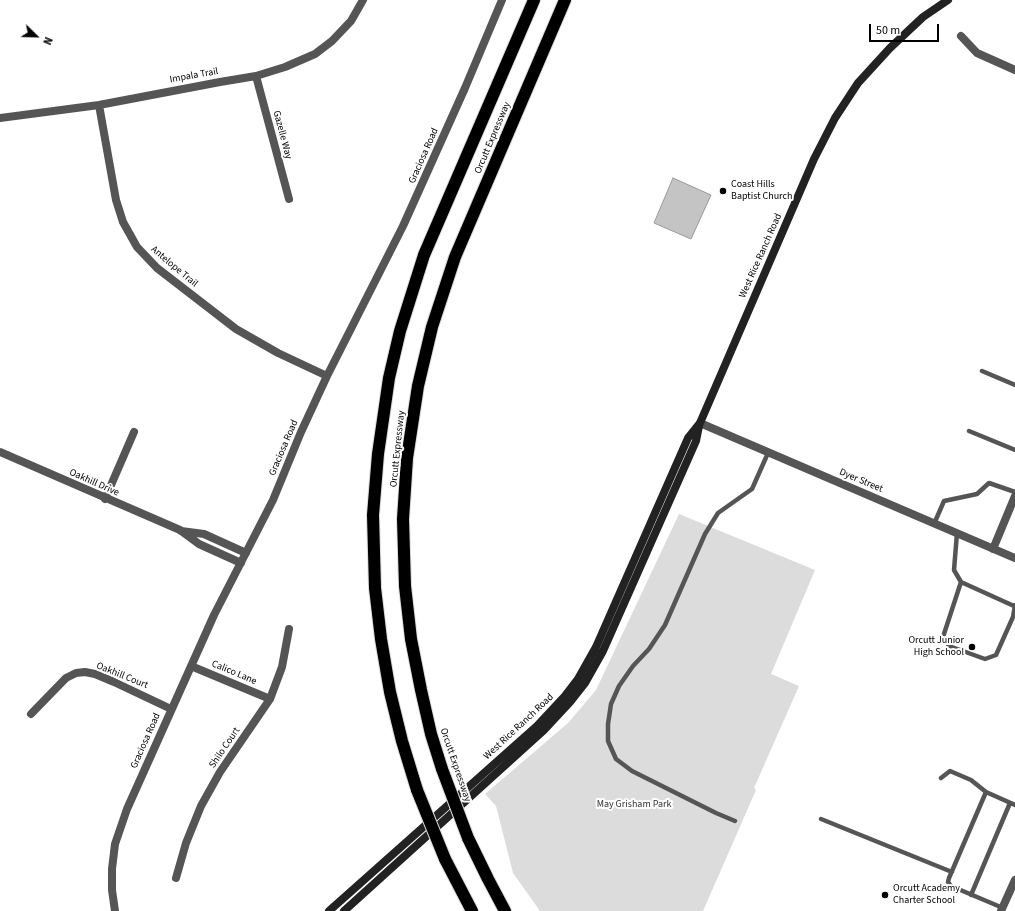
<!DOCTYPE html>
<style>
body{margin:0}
#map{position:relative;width:1015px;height:911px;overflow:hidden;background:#fff;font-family:"Source Sans 3",sans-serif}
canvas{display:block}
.north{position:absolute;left:16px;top:16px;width:40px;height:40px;-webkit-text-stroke:3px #fff;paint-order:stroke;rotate:113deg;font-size:11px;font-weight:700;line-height:16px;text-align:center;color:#000}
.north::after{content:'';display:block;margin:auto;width:14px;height:18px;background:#000;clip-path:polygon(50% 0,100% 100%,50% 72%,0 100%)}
.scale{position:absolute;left:869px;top:24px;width:70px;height:18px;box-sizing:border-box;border:2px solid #000;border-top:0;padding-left:5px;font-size:12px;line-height:14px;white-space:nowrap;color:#000;-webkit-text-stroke:3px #fff;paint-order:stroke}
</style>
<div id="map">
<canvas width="1015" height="911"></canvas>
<div class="north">N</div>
<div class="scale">50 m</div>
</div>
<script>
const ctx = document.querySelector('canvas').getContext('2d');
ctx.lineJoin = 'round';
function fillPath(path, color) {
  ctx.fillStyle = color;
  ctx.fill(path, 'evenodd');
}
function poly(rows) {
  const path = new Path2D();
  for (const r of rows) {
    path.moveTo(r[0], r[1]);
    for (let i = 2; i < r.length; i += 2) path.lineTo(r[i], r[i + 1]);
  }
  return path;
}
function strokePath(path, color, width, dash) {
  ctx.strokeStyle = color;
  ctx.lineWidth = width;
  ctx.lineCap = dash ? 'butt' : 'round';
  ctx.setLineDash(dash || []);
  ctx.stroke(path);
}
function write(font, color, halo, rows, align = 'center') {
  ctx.font = font + ' "Source Sans 3",sans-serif';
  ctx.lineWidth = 4;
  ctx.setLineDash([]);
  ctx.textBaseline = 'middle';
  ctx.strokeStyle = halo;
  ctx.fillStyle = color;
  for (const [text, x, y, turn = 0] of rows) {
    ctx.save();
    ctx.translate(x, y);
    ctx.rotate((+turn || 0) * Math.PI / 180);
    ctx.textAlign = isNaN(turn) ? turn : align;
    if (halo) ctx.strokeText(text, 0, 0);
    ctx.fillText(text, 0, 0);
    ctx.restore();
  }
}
const green = poly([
 [679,514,815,570,771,674,799,686,754,788,756,790,703,911,540,911,513,873,496,806,485,794,568,723,596,690]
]);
const building = poly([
 [673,178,711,195,691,239,654,223,673,178]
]);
const lane = poly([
 [982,371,1015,385],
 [969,431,1015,450],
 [934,524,944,501,977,494,989,483,1015,492],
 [957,533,954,570,961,582,943,637,949,646,985,659,996,655,1013,617,1015,605],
 [961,582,1014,606],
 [941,778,950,771,971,780,986,792],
 [821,819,952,872],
 [735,821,716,813,632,771,616,759,608,741,608,724,611,704,619,686,633,666,649,649,665,625,705,534,718,513,752,489,768,453],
 [971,895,1010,803],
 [1003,908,951,886,948,882,949,878,986,792,1015,805]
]);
const street = poly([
 [961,36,977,53,1015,70],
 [256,76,289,199],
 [99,105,116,200,123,222,137,247,157,268,236,329,278,353,327,376],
 [0,118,99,105,220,82,256,76,285,67,315,54,332,41,351,21,363,0],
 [700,423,1015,558],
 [0,452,180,530,199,544,241,563],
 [105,499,134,432],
 [181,531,204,534,246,553],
 [993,549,1015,496],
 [191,666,270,699],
 [31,714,66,678,76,673,85,672,95,674,114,682,171,709],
 [176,878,186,843,201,806,220,772,270,699,282,667,289,629],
 [115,911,112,890,112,869,115,844,127,809,214,615,273,500,301,432,327,376,403,226,465,88,502,0],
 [1001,911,1015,880]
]);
const secondary = poly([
 [329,911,537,726,565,696,578,679,596,647,688,438,700,423,814,159,835,118,858,83,890,48,923,17,948,0],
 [344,911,544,730,570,702,585,683,603,651,638,572,696,441,699,426]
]);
const highway = poly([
 [442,769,431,734,421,690,411,639,405,586,403,519,407,458,418,386,432,327,455,257,565,0],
 [417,790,402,741,390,692,381,639,375,588,373,515,378,454,389,378,400,331,424,255,534,0],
 [468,838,488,879,505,911],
 [445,859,472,911]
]);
const highwayBridge = poly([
 [442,769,468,838],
 [417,790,445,859]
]);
const markers = [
 [723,191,4,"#000"],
 [972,647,4,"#000"],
 [885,895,4,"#000"]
];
const streetNames = [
 ["Impala Trail",194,76,-10],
 ["Gazelle Way",282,135,75],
 ["Orcutt Expressway",493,138,-67],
 ["Graciosa Road",424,156,-66],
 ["West Rice Ranch Road",761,256,-66],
 ["Antelope Trail",174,267,40],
 ["Graciosa Road",284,448,-67],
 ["Orcutt Expressway",398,449,-84],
 ["Dyer Street",861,481,23],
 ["Oakhill Drive",94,483,24],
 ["Calico Lane",234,673,23],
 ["Oakhill Court",122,676,22],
 ["West Rice Ranch Road",519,727,-43],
 ["Graciosa Road",146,741,-66],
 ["Shilo Court",225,748,-56],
 ["Orcutt Expressway",455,765,71]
];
const poiNames = [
 ["Coast Hills",731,185],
 ["Baptist Church",731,197],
 ["Orcutt Junior",964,641,"right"],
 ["High School",964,653,"right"],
 ["Orcutt Academy",893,889],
 ["Charter School",893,901]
];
const parkNames = [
 ["May Grisham Park",634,805]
];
fillPath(green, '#dcdcdc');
fillPath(building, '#c4c4c4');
strokePath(building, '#999', 1);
strokePath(highway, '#dbdbdb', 14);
strokePath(lane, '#555', 4.5);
strokePath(street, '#555', 8);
strokePath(secondary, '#222', 8);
strokePath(highway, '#000', 12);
strokePath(highwayBridge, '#dbdbdb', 14, []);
strokePath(highwayBridge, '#000', 12);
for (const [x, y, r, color] of markers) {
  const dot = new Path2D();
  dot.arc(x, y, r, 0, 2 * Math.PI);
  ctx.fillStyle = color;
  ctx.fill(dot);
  strokePath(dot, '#fff', 1.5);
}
write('10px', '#000', '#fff', streetNames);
write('10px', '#000', '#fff', poiNames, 'left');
write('10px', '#333', '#fff', parkNames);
</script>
